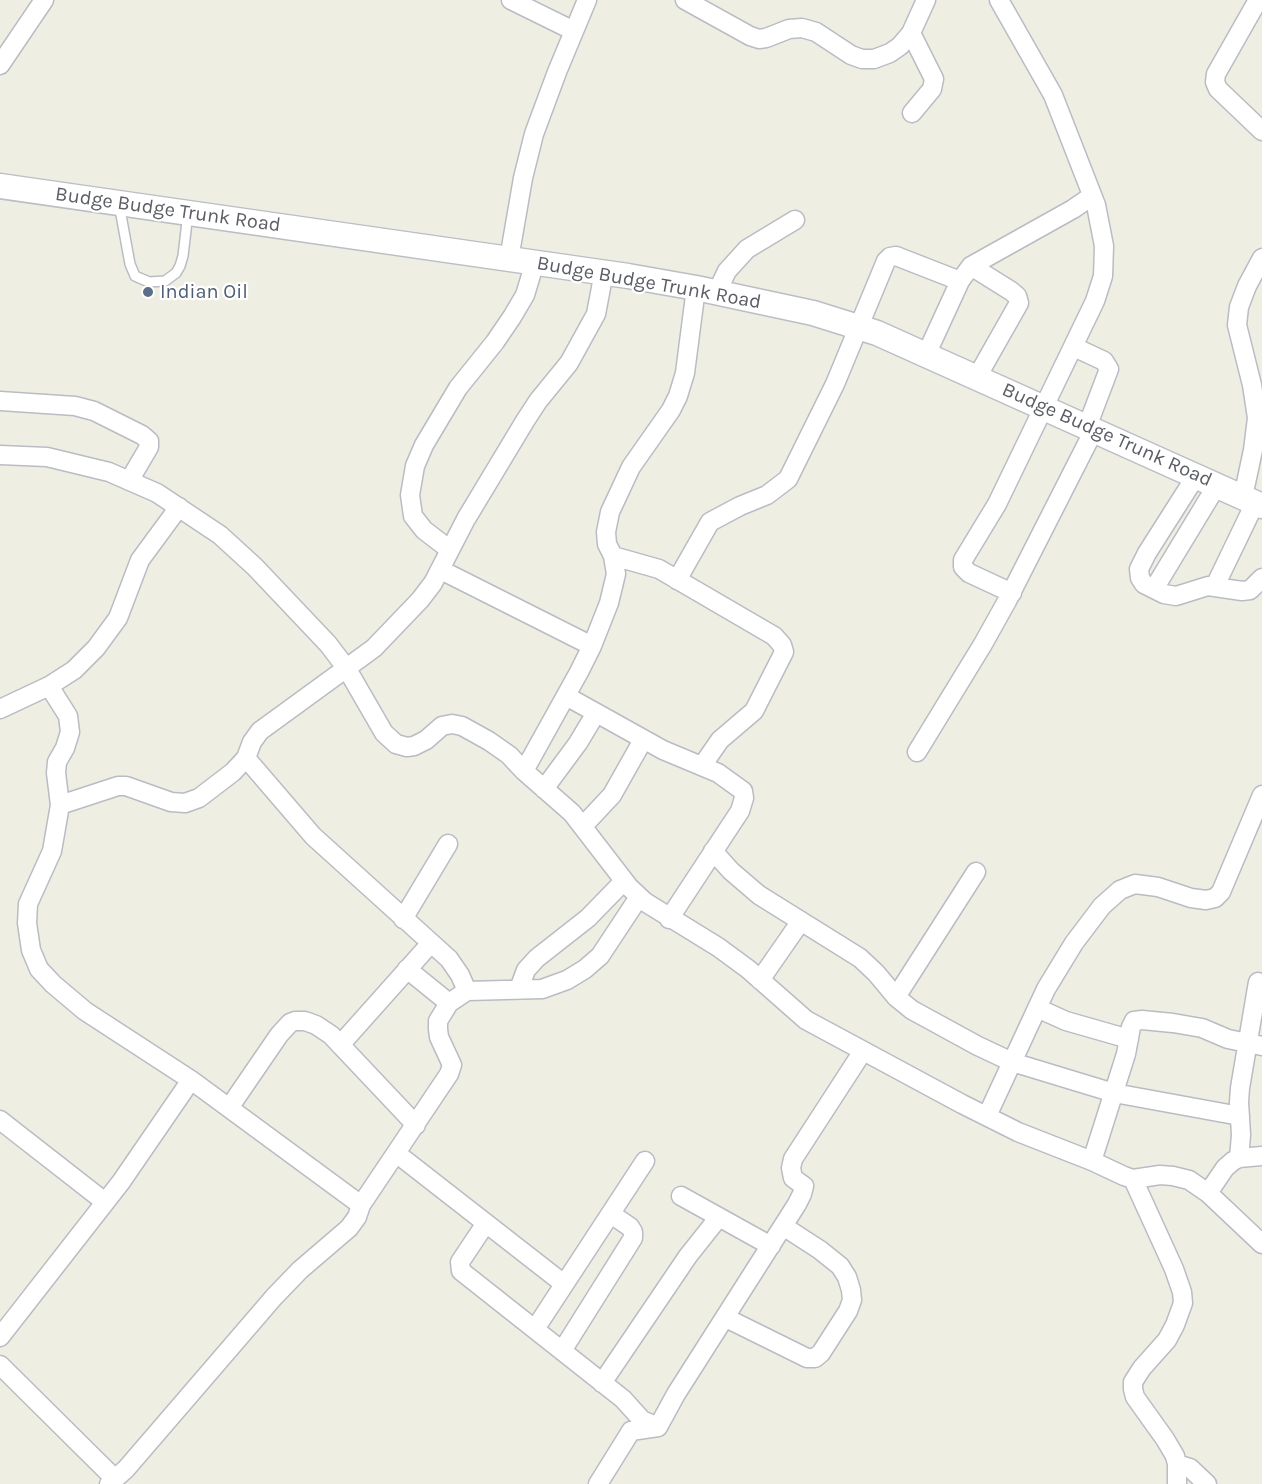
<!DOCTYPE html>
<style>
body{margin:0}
canvas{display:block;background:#efeee3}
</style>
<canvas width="1262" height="1484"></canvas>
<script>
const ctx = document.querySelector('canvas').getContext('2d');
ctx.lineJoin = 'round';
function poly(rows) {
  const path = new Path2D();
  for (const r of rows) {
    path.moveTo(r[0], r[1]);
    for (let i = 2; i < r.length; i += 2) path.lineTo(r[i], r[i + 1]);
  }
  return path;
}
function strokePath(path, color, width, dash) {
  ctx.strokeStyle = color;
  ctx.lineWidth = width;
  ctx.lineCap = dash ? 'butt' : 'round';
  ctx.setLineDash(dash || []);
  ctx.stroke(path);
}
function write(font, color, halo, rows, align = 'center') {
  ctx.font = font + ' Karla,sans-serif';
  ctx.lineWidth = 4.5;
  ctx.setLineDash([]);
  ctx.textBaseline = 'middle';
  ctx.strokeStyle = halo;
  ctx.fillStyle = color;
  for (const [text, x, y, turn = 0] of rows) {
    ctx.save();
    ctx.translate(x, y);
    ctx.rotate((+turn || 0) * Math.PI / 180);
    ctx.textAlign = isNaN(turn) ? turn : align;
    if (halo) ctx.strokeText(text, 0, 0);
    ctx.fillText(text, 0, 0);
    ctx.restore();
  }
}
const service = poly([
 [119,204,130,264,135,276,149,282,165,281,176,273,180,266,183,256,188,213]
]);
const minor = poly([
 [511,0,574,31],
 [685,0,750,36,759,39,766,38,789,29,802,28,816,32,851,55,862,59,874,59,890,53,900,46,911,33,926,0],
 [999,0,1053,95,1096,205,1104,246,1103,276,1095,301,997,504,963,560,963,567,969,573,1012,593],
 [1258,0,1216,74,1215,82,1218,89,1262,131],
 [911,33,934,79,932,89,912,113],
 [0,65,44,0],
 [509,259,523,178,534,134,557,72,587,0],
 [971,266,1011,291,1017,296,1019,303,977,377],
 [717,292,727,271,747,249,795,220],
 [1074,347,1104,361,1109,369,1087,427],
 [926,355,960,281,971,266,1073,209,1092,196],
 [0,401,75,406,94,411,142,435,149,441,149,447,129,481],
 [0,455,47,457,109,472,157,493,220,535,255,567,328,644,347,669,384,733,396,744,407,747,414,746,426,740,442,726,452,724,462,726,489,741,509,755,524,771,572,813,629,887,645,902,718,947,748,969,806,1020,962,1104,1018,1132,1092,1161,1124,1176,1133,1179,1160,1175,1173,1176,1189,1180,1208,1193,1262,1244],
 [1196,476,1147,553,1139,569,1140,578,1144,584,1164,594,1176,596,1208,586,1242,591,1250,590,1262,578],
 [1243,497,1253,450,1257,418,1252,385,1237,325,1239,307,1247,286,1262,258],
 [450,550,424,530,413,516,410,495,415,466,424,445,458,388,495,342,512,317,525,295,535,262],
 [613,556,659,569,774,636,782,645,784,652,754,711,720,740,702,766],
 [441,570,592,646],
 [677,580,710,522,740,506,767,495,788,479,835,384,886,261,890,257,896,256,960,281],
 [1215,586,1255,503],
 [1154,589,1217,485],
 [49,686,68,716,70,732,65,748,57,762,56,773,60,805,52,851,28,904,27,923,31,950,39,969,53,984,85,1011,191,1080,361,1205],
 [566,696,663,750,718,773,743,791,744,798,740,811,669,919],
 [0,709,49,686,74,670,96,648,118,618,140,560,179,507],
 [917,752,983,644,1007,601,1094,430],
 [246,758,313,836,449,959,460,975,467,991],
 [524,771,579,672,592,646,609,603,616,574,613,556,607,544,606,532,610,512,631,467,671,410,678,396,685,373,696,288],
 [544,789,578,743,596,713],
 [60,805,118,786,126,786,171,802,185,803,199,798,233,772,246,758,252,742,260,731,374,648,420,600,433,583,466,519,525,421,538,401,569,363,596,314,604,272],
 [583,826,612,795,643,740],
 [713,851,731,871,759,895,860,958,876,973,896,997,912,1010,978,1046,1012,1062,1114,1093,1240,1116],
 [403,919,448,844],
 [407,969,449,1003],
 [760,980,801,921],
 [519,989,526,970,537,958,588,918,624,881],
 [896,997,976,872],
 [1037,1008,1066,1021,1129,1039],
 [340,1045,431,943],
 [229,1108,279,1035,290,1023,295,1021,305,1021,316,1025,331,1035,416,1125],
 [987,1116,1046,989,1074,943,1102,906,1120,890,1135,884,1158,887,1191,898,1206,900,1215,898,1221,892,1262,795],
 [0,1120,105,1202],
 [396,1153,564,1284],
 [1239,1158,1241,1135,1239,1102,1240,1088,1258,982],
 [1092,1161,1126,1054,1131,1027,1134,1021,1142,1020,1173,1023,1202,1028,1228,1039,1262,1046],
 [1133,1179,1174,1269,1182,1292,1183,1303,1175,1325,1167,1340,1142,1368,1133,1382,1133,1389,1135,1397,1165,1439,1175,1456,1177,1464,1177,1484],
 [1208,1193,1225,1168,1233,1161,1239,1158,1262,1156],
 [681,1196,771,1246],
 [486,1223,460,1262,461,1271,623,1399,642,1420,658,1427],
 [726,1318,807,1358,815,1358,821,1353,848,1311,852,1300,851,1290,847,1277,840,1266,820,1250,783,1226],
 [535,1329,645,1161],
 [0,1337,121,1182,191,1080],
 [562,1351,633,1238,633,1232,630,1227,611,1214],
 [0,1365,115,1479],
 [602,1383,688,1256,719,1217],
 [1177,1464,1190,1468,1207,1484],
 [109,1484,126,1469,274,1297,300,1270,349,1228,357,1217,361,1205,449,1074,452,1065,439,1037,438,1029,438,1021,449,1003,467,991,542,989,567,980,585,969,600,956,639,897],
 [598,1484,631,1431,658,1427,676,1394,797,1204,802,1194,804,1186,793,1178,791,1168,793,1159,863,1051]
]);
const secondary = poly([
 [0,186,628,276,696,288,813,313,877,333,1262,506]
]);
const markers = [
 [148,292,6,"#5c6f8a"]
];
const streetNames = [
 ["Budge Budge Trunk Road",168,210,8],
 ["Budge Budge Trunk Road",649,283,10],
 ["Budge Budge Trunk Road",1107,435,24]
];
const serviceNames = [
 ["Indian Oil",160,292]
];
strokePath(service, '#babcc3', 12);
strokePath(minor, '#babcc3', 21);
strokePath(secondary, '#bbbec5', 27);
strokePath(service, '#fff', 9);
strokePath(minor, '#fff', 18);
strokePath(secondary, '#fff', 24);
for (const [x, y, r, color] of markers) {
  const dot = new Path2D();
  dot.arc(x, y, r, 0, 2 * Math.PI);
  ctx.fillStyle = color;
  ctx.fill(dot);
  strokePath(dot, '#fff', 2);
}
write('20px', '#5b5e65', '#fff', streetNames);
write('20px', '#4e5e75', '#fff', serviceNames, 'left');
</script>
